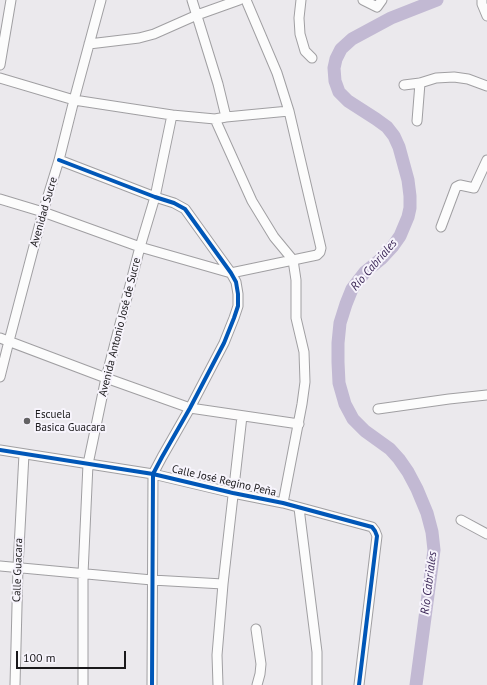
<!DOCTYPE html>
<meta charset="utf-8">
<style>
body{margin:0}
#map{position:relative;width:487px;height:685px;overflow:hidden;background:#ebe9ed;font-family:"PT Sans",sans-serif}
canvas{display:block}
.scale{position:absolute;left:16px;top:651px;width:110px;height:18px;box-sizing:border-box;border:2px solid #1a191b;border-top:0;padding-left:5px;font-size:12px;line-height:14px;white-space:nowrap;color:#1a191b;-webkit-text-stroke:3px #f7f4fc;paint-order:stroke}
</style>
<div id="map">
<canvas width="487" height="685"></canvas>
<div class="scale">100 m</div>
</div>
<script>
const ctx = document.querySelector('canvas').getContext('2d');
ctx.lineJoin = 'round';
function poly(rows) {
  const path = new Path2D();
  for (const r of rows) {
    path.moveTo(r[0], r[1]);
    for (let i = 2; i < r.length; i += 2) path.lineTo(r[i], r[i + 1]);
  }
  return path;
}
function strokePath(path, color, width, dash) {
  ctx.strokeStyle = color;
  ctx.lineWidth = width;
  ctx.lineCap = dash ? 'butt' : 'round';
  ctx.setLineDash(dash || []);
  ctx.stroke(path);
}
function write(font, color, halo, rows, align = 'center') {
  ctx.font = font + ' "PT Sans",sans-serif';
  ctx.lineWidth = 4;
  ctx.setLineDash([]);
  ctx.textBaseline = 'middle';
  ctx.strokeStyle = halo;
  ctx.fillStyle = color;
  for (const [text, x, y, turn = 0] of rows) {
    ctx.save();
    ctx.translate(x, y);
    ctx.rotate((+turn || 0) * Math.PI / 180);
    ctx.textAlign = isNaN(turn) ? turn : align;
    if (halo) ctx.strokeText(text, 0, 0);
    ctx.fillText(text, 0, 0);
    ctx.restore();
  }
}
const river = poly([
 [416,685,434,550,432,532,427,513,417,489,408,472,399,459,390,449,365,431,353,419,345,404,339,383,338,362,338,343,340,323,346,304,352,289,365,272,381,259,393,246,400,236,408,217,410,208,410,196,408,180,399,147,394,136,387,127,376,119,348,101,339,92,335,81,334,68,336,59,341,49,352,39,391,18,437,0]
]);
const street = poly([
 [192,0,218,84,226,117],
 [301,0,299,18,300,34,305,51,312,58],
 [363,0,377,7,382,0],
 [482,0,482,4,487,16],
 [89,44,139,38,154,34,197,15,239,0],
 [0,65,11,0],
 [0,78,74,100,172,115,215,119,226,117,289,111],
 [404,85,420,83,436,78,454,77,468,79,487,86],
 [215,119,252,201,274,237,293,260,296,280,296,318,304,352,305,382,302,404,283,503],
 [417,121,420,83],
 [59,160,155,197,174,203,185,209,231,273,236,282,238,294,238,306,234,318,224,343,190,408,162,457,153,474,152,685],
 [0,199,43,212,140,247,231,273,317,255,320,252,321,248,289,111,277,73,246,0],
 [441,227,456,187,460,185,474,188,487,160],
 [0,338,106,378,190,408,299,424],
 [0,377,9,341,43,212,59,160,74,100,101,0],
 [378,409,449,399,487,395],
 [0,450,153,474,233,493,283,503,372,527,375,531,377,536,359,685],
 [299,508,317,652,317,685],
 [461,520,487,534],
 [0,566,152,580,223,584],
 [256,629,261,664,260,674,257,685],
 [15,685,18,567,24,454],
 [83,685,83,574,88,464,106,378,140,247,155,197,172,115],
 [218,685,217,655,223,584,242,416]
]);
const cycleway = poly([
 [59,160,155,197,174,203,185,209,231,273,236,282,238,294,238,306,234,318,224,343,190,408,162,457,153,474,152,685],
 [0,450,153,474,233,493,283,503,372,527,375,531,377,536,359,685]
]);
const markers = [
 [27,421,4,"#636264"]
];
const streetNames = [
 ["Avenidad Sucre",44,212,-74],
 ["Avenida Antonio José de Sucre",120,327,-76],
 ["Calle José Regino Peña",224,481,13],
 ["Calle Guacara",18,570,-88]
];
const poiNames = [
 ["Escuela",35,415],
 ["Basica Guacara",35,428]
];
const waterNames = [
 ["Río Cabriales",374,265,-49],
 ["Río Cabriales",429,583,-83]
];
strokePath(river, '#c2b9d3', 13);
strokePath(street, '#a09fa2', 11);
strokePath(street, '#fcfcfc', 9);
strokePath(cycleway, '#0057b8', 4);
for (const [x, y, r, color] of markers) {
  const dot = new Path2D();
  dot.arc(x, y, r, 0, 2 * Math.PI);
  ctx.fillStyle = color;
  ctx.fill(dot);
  strokePath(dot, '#f7f4fc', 1.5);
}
write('11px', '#1a191b', '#f7f4fc', streetNames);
write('11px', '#1a191b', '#f7f4fc', poiNames, 'left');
write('italic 12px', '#3c2857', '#f7f4fc', waterNames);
</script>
